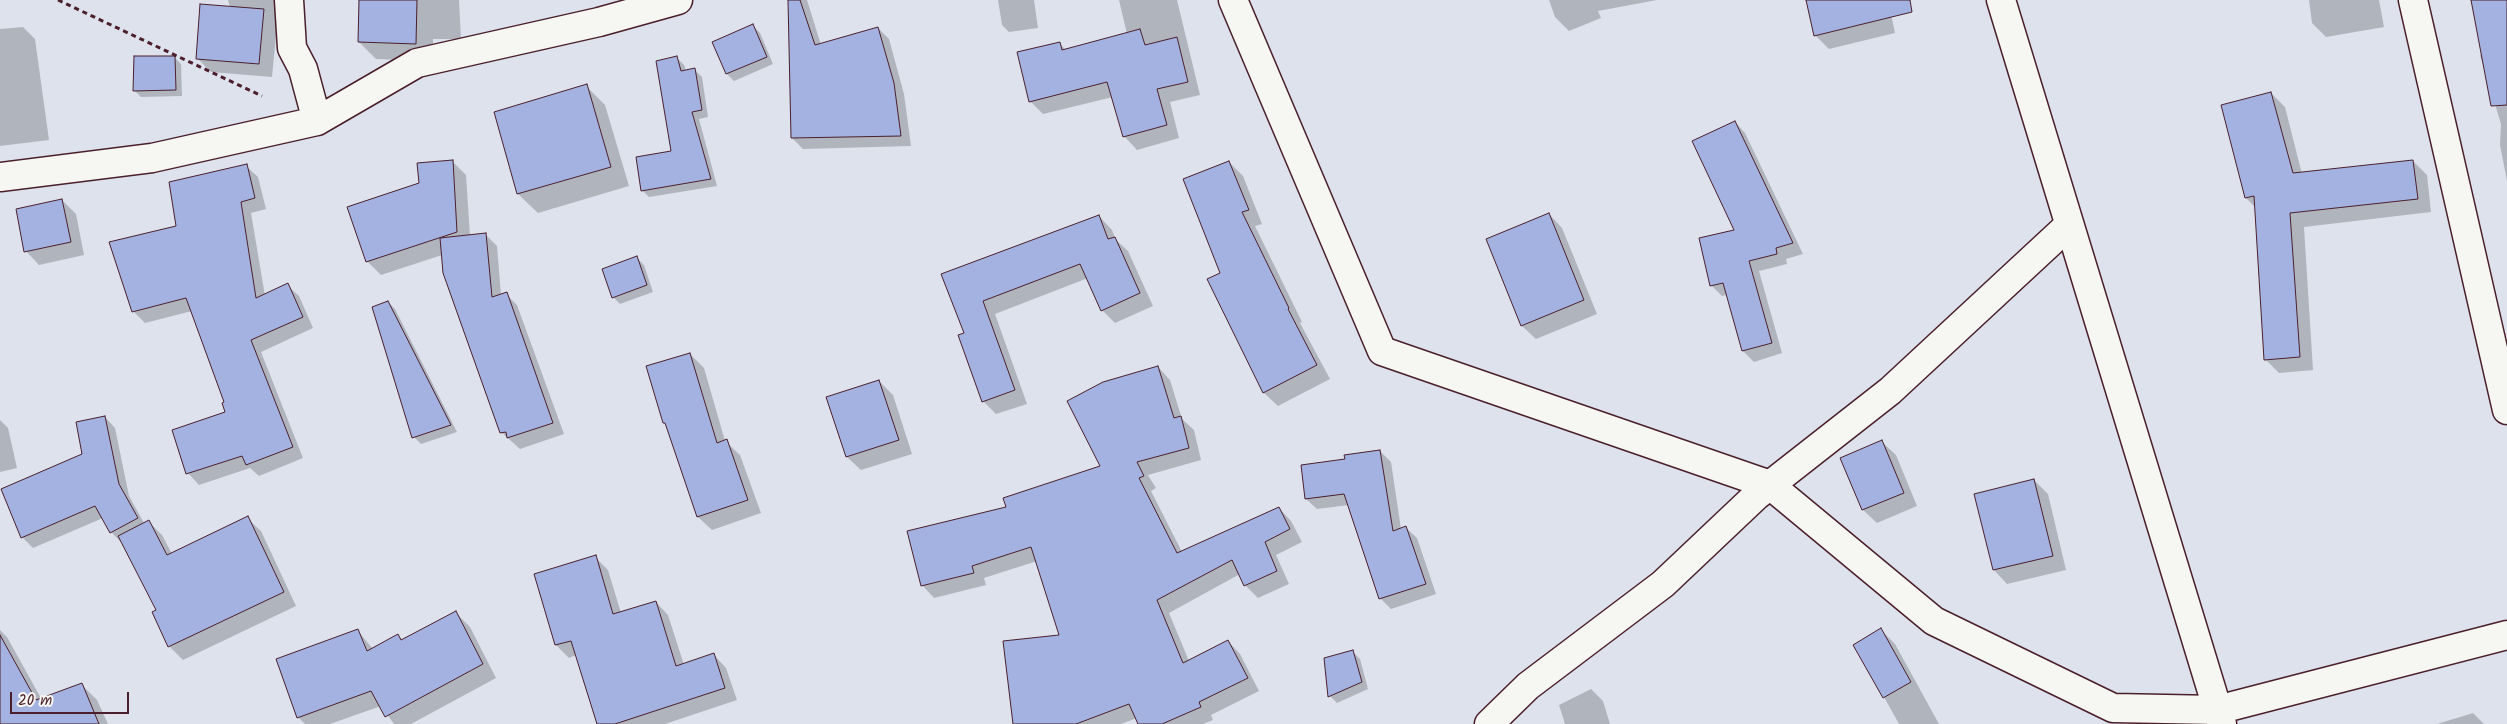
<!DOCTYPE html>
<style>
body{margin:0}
#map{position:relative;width:2507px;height:724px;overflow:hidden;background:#dde2ed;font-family:Kalam,sans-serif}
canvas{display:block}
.scale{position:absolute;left:10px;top:692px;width:119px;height:22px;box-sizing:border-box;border:2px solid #4a1f2b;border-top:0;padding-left:6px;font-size:15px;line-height:18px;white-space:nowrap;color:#4a1f2b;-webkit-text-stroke:4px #f6f6f2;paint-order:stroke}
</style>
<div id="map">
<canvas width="2507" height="724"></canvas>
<div class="scale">20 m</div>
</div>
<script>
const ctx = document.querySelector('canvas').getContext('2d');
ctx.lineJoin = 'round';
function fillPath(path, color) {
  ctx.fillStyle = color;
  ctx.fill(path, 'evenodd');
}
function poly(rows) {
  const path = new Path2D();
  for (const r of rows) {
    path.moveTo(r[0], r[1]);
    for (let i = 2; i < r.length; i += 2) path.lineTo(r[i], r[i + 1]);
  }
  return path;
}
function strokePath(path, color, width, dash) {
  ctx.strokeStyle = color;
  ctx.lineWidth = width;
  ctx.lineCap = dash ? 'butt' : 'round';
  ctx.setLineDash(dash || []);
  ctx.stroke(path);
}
const shadow = poly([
 [228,0,290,0,279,5,272,77,211,72,197,58,230,7],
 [360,0,459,0,461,39,433,39,433,61,376,59,359,42],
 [789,0,807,0,821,45,878,28,889,39,904,94,911,146,803,149,792,138],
 [998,0,1034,0,1038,28,1009,32,1002,25],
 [1119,0,1177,0,1200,95,1170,102,1179,138,1137,150,1124,136,1113,97,1043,114,1030,101,1059,43,1066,50,1127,34],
 [1549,0,1657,0,1598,11,1601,18,1569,31,1555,17],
 [1807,0,1888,0,1895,33,1829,49,1815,35],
 [2309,0,2379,0,2384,27,2326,37,2312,23],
 [2473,0,2507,0,2507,181,2500,145,2501,124,2480,55,2483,55],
 [753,26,760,33,773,64,734,81,727,74,713,43],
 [23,27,35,39,49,140,0,146,0,29],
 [174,57,181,64,182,96,141,97,134,90],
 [677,58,684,65,686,71,695,70,702,77,708,117,699,119,717,186,649,197,642,190,672,153],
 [586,86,605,105,629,186,538,213,518,194],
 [2271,93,2285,107,2302,174,2413,161,2427,175,2431,212,2304,227,2313,370,2279,373,2265,359,2255,207,2246,198],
 [1735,122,1745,133,1803,254,1786,259,1787,264,1759,271,1782,353,1754,362,1743,351,1727,295,1722,296,1711,285,1735,231],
 [452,161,466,175,470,236,486,235,497,246,501,295,506,294,517,305,564,434,520,449,501,432,442,255,381,275,367,261,420,184],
 [1229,162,1243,176,1262,224,1255,226,1302,322,1300,323,1330,379,1278,406,1264,393,1209,280,1222,273],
 [246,166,258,177,266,209,251,213,265,296,287,285,299,296,313,328,261,352,303,458,259,476,250,468,199,485,188,473,227,413,226,402,192,311,145,323,133,311,178,227],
 [62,200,76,214,84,255,39,265,26,251],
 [1549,214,1562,228,1597,314,1536,339,1522,326,1488,239],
 [1099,216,1112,230,1116,240,1128,251,1153,306,1115,323,1102,310,1088,278,995,314,1027,404,996,414,983,401,965,334,943,275],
 [637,258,644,265,653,292,620,304,613,297],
 [388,302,395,309,457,432,421,444,414,437],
 [690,354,704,368,725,441,740,455,761,513,712,530,698,517,668,426,664,423],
 [1158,367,1170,380,1182,419,1194,430,1201,460,1148,475,1156,488,1151,491,1182,552,1279,508,1291,521,1302,542,1276,555,1289,584,1258,598,1245,585,1240,574,1169,613,1189,661,1228,641,1240,654,1259,691,1211,715,1213,720,1203,724,1140,724,1137,718,1121,724,1014,724,1061,636,1037,561,984,578,986,585,934,598,922,585,1008,508,1102,467],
 [879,381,893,395,912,454,861,470,847,457],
 [105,417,115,428,129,496,144,523,148,521,162,535,172,554,247,518,261,531,296,606,183,660,169,646,158,611,122,543,111,532,103,518,33,548,22,537,84,455],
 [0,420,8,428,17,468,0,472],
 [1882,442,1896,455,1917,506,1877,523,1863,510],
 [1380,451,1391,462,1401,529,1406,528,1417,538,1436,594,1391,609,1380,598,1349,505,1317,509,1306,499,1346,460],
 [2034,480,2048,494,2066,570,2007,584,1994,570],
 [595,557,608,570,621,613,656,602,668,615,684,665,714,655,726,668,737,700,665,724,598,724,576,655,569,658,556,645],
 [456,613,470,627,496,678,411,724,394,724,381,706,330,724,305,724,298,717,358,631,373,649,398,635,403,641],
 [0,630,7,637,42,700,82,685,97,700,108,724,0,724],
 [1881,630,1895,644,1939,724,1899,724,1855,645],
 [1353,652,1360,659,1368,689,1337,703,1330,696],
 [1591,689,1603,701,1610,724,1565,724,1559,705],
 [2473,713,2484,724,2437,724]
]);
const building = poly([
 [359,0,417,0,416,44,358,42,359,0],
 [788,0,800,0,815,45,878,27,894,83,901,136,791,138,788,0],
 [1806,0,1910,0,1912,12,1814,36,1806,0],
 [2471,0,2507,0,2507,105,2491,106,2471,0],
 [200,4,264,9,259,64,196,59,200,4],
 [753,24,767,57,726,74,712,42,753,24],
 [1140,29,1145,45,1177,37,1188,82,1157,89,1167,125,1123,137,1107,82,1029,102,1017,52,1060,42,1062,50,1140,29],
 [134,56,175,56,176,90,133,91,134,56],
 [677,56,681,71,695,68,702,110,692,112,711,179,641,191,636,157,671,151,656,61,677,56],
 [587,84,611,167,517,194,494,112,587,84],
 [2271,92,2293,173,2413,160,2418,199,2290,213,2300,357,2264,360,2254,196,2245,198,2221,105,2271,92],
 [1735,121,1793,243,1776,248,1777,254,1749,261,1772,343,1742,351,1723,283,1710,286,1699,238,1734,230,1692,141,1735,121],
 [453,160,457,232,366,262,347,207,419,183,417,163,453,160],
 [1229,161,1249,210,1242,212,1289,308,1288,309,1317,365,1263,393,1207,279,1220,273,1183,179,1229,161],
 [247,164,255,198,241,202,256,298,288,283,303,317,251,340,293,447,246,465,242,456,186,474,172,430,225,412,222,403,224,402,186,298,132,312,109,242,176,226,169,182,247,164],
 [62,199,71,242,24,252,16,209,62,199],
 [1549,213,1584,300,1521,326,1486,239,1549,213],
 [1099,215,1108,239,1115,237,1140,293,1101,311,1080,264,983,301,1015,390,982,402,958,335,964,333,941,274,1099,215],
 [486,233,492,297,507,292,553,423,507,438,506,432,500,433,443,273,440,238,486,233],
 [637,256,647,285,612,298,602,269,637,256],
 [388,301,451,425,412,438,372,307,388,301],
 [690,353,717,443,727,439,748,500,697,517,665,423,663,423,646,366,690,353],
 [1158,366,1174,418,1181,416,1189,448,1137,462,1144,476,1139,478,1177,553,1279,507,1290,529,1265,542,1277,571,1244,586,1232,560,1157,600,1183,663,1228,640,1248,678,1199,702,1201,707,1162,724,1138,724,1129,704,1076,724,1013,724,1003,641,1059,635,1031,547,972,566,974,573,921,586,907,531,1006,507,1003,498,1100,466,1067,401,1103,382,1158,366],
 [879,380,899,440,846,457,826,397,879,380],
 [105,416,119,484,138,518,110,533,95,506,21,538,1,489,82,454,76,422,105,416],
 [1882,440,1904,493,1862,510,1840,458,1882,440],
 [1380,450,1393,531,1406,526,1426,584,1379,599,1344,494,1305,499,1301,465,1345,459,1344,455,1380,450],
 [2034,479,2053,556,1993,570,1974,494,2034,479],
 [248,516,284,592,168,647,152,612,156,610,118,536,149,520,167,555,248,516],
 [596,555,613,614,656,601,676,666,714,653,725,688,615,724,597,724,571,641,555,645,534,574,596,555],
 [456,611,483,664,385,717,371,691,297,718,276,659,358,629,367,651,398,634,401,640,456,611],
 [1881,628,1911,682,1883,698,1853,645,1881,628],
 [0,635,36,700,82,683,99,724,0,724,0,635],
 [1353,650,1362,682,1328,697,1324,658,1353,650]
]);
const path = poly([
 [58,0,262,96]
]);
const minor = poly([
 [289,0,292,48,303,69,317,121,417,63,599,22,678,0],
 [1233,0,1382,351,1770,485,1934,621,2113,708,2217,710,2507,635],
 [2413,0,2507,410],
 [0,177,152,158,317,121],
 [1489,724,1528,686,1663,584,1756,496,1890,391,2069,225]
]);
const secondary = poly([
 [2001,0,2222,724]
]);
fillPath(shadow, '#0003');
fillPath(building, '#a3b2e1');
strokePath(building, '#4a1f2b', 1);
strokePath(minor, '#4a1f2b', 31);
strokePath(secondary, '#4a1f2b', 31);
strokePath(path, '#4a1f2b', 3, [5, 4]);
strokePath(minor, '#f6f6f2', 28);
strokePath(secondary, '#f6f6f2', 28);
</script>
